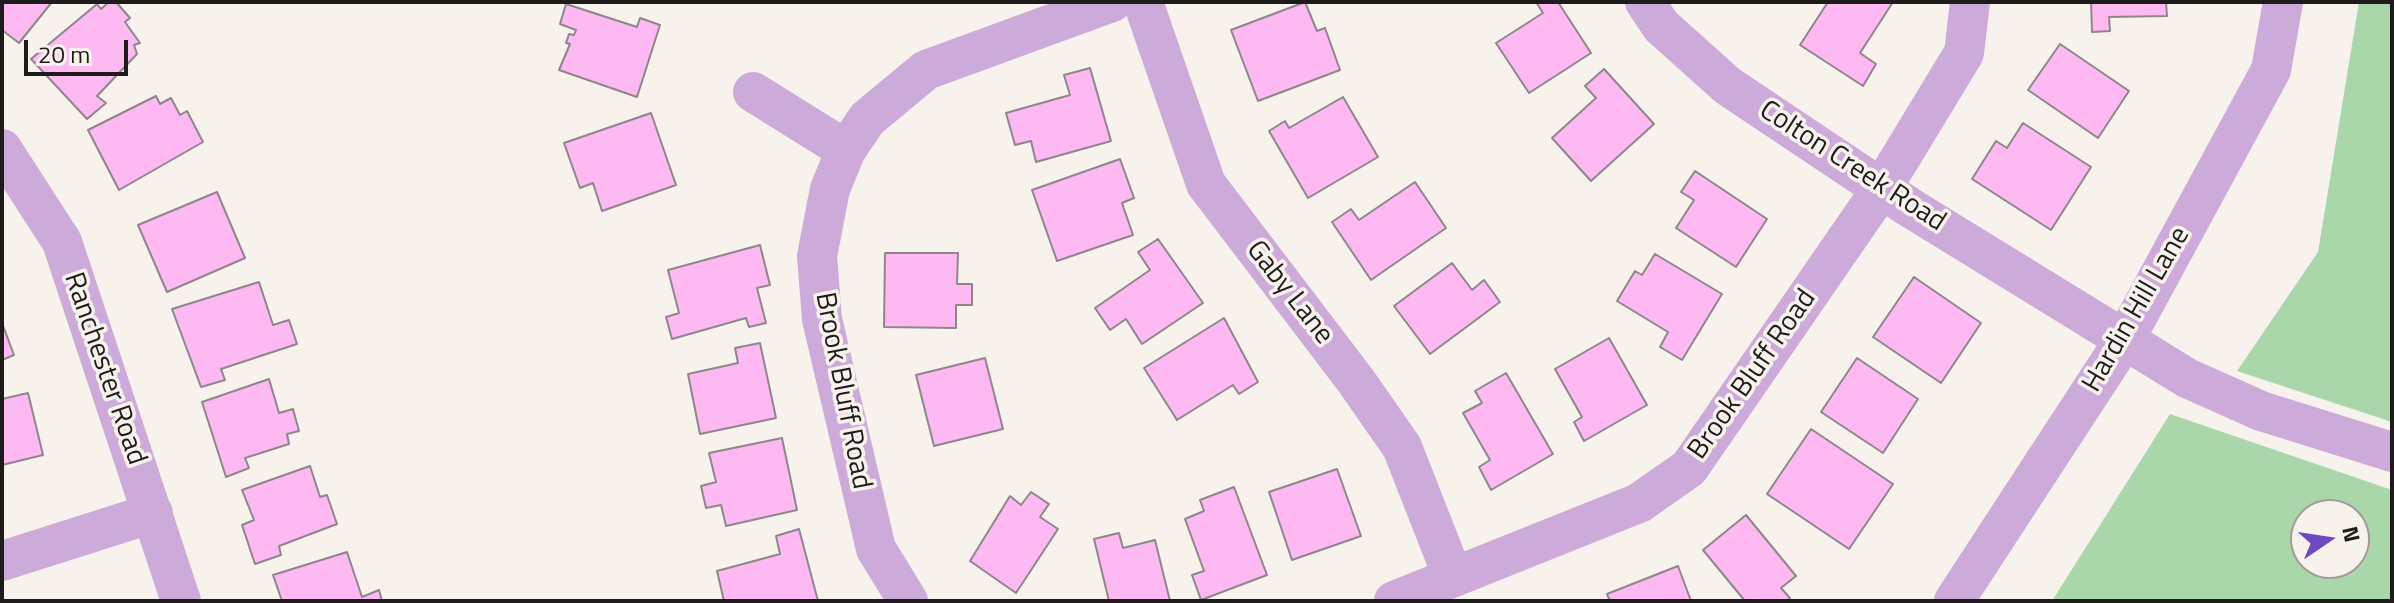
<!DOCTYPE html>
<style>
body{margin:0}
#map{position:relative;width:2394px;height:603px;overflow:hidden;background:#f8f2ed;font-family:"Titillium Web",sans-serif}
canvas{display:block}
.frame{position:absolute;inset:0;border:4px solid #1e1c1a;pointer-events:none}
.north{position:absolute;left:2290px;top:499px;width:80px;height:80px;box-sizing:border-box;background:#f8f2ed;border:2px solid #a19c99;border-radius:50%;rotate:77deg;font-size:22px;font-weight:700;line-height:32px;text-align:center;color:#1e1c1a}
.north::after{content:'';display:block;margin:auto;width:28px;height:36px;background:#6f49c2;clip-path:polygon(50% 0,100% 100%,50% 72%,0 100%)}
.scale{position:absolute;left:24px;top:40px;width:104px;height:36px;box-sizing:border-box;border:4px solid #1e1c1a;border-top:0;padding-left:10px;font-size:24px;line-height:28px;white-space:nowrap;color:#1e1c1a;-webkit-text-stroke:6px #f8f2ed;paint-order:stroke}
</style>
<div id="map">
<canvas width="2394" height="603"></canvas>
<div class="frame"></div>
<div class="north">N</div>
<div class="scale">20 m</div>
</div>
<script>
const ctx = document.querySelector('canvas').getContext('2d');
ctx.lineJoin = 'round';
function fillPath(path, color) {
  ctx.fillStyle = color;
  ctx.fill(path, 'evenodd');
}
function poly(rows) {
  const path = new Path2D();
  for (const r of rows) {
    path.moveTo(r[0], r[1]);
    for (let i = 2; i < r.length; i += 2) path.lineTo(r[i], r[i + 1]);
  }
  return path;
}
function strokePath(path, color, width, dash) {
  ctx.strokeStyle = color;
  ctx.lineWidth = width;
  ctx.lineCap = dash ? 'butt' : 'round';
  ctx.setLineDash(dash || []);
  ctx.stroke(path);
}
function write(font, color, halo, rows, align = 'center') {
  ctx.font = font + ' "Titillium Web",sans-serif';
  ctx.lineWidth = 7;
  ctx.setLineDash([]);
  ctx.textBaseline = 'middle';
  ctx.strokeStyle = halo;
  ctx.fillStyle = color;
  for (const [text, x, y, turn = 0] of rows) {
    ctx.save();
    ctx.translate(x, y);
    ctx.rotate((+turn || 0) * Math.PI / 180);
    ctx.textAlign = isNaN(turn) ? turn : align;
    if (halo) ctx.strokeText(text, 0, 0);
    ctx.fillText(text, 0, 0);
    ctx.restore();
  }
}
const green = poly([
 [2359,2,2392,2,2392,422,2237,371,2318,252],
 [2170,414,2392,490,2392,601,2052,601],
 [2306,515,2354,515,2354,563,2306,563]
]);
const building = poly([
 [2,2,52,2,19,43,2,30,2,2],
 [109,2,116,2,130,18,125,22,140,43,134,45,137,54,97,96,106,103,87,119,31,59,97,4,101,9,109,2],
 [1305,2,1317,31,1325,28,1340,70,1258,101,1231,30,1305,2],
 [1536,2,1558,2,1591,53,1529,93,1496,43,1543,13,1536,2],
 [1828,2,1893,2,1860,53,1876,64,1863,86,1800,45,1828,2],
 [2091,2,2166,2,2167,16,2109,17,2110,31,2092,32,2091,2],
 [566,4,637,27,640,18,660,25,637,97,559,70,570,44,566,43,569,34,574,35,576,30,560,24,566,4],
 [2060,44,2129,91,2098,138,2028,90,2060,44],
 [1090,68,1111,141,1036,162,1031,141,1015,145,1006,113,1070,95,1064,75,1090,68],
 [1604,69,1654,124,1591,181,1552,138,1596,98,1585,86,1604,69],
 [156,96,160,104,171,98,180,115,187,111,203,142,119,190,88,130,156,96],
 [1343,97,1378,157,1308,198,1269,131,1285,121,1289,128,1343,97],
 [651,113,676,185,602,211,593,183,580,188,564,143,651,113],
 [2023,123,2091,167,2051,230,1972,179,1996,141,2007,148,2023,123],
 [1120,159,1134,198,1122,203,1133,235,1057,261,1032,190,1120,159],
 [1695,171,1767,219,1736,267,1676,228,1694,200,1681,192,1695,171],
 [1415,182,1446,228,1371,280,1332,222,1351,209,1359,220,1415,182],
 [217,192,245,258,167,292,138,225,217,192],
 [1158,239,1203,303,1142,344,1126,319,1110,330,1095,308,1150,270,1138,252,1158,239],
 [760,245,770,285,757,288,766,323,749,327,746,318,672,339,666,317,679,313,668,270,760,245],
 [885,253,958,253,957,284,972,284,972,305,956,305,956,328,884,327,885,253],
 [1655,254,1722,294,1682,360,1660,347,1668,332,1617,301,1635,271,1642,275,1655,254],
 [1452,263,1472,290,1484,280,1500,302,1430,354,1394,306,1452,263],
 [1914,277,1981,323,1941,383,1873,337,1914,277],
 [259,282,273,325,289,320,297,344,221,369,225,380,201,387,172,309,259,282],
 [1224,318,1258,382,1239,394,1233,385,1177,420,1144,368,1224,318],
 [2,323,14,355,2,360,2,323],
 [1609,338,1647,405,1584,441,1574,422,1582,417,1555,369,1609,338],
 [760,343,776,418,700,434,688,374,738,363,735,348,760,343],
 [985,358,1003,429,934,446,916,375,985,358],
 [1857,358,1918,399,1883,453,1821,412,1857,358],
 [1506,373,1553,454,1491,490,1479,467,1490,460,1463,413,1482,403,1475,391,1506,373],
 [269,379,279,413,293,409,299,431,287,434,289,444,245,458,249,468,226,477,202,402,269,379],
 [28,393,43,455,2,465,2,399,28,393],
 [1811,429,1893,484,1849,549,1767,494,1811,429],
 [782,438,797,510,726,526,721,505,706,508,701,486,716,482,709,453,782,438],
 [310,466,320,497,327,495,337,524,279,546,281,555,255,564,242,525,254,520,242,490,310,466],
 [1337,469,1361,536,1292,560,1269,492,1337,469],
 [1234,487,1267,575,1201,600,1192,575,1204,571,1185,519,1204,511,1200,500,1234,487],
 [1031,492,1049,504,1040,517,1058,529,1016,593,970,561,1010,496,1021,505,1031,492],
 [1746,515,1796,576,1781,588,1790,598,1786,601,1745,601,1703,550,1746,515],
 [799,529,818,601,724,601,717,571,780,554,776,536,799,529],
 [1119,533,1123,548,1155,540,1170,601,1109,601,1094,539,1119,533],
 [347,552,362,597,379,590,382,601,282,601,273,575,347,552],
 [1678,566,1691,601,1610,601,1607,594,1678,566]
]);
const minor = poly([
 [1143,2,1206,184,1356,381,1402,447,1453,577],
 [1645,2,1661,26,1728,86,1909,207,2187,378,2261,411,2392,452],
 [753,92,846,150],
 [2,149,62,242,181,601],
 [2,561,153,513],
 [908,601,876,549,822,319,817,256,830,189,846,150,867,119,926,70,1112,2],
 [1394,601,1639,503,1689,468,1882,188,1964,53,1970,2],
 [1954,601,2125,339,2271,70,2283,2]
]);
const streetNames = [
 ["Colton Creek Road",1852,167,33],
 ["Gaby Lane",1289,293,52],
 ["Hardin Hill Lane",2137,310,-60],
 ["Ranchester Road",104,369,71],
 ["Brook Bluff Road",1753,375,-55],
 ["Brook Bluff Road",842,391,79]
];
fillPath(green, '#aad7a9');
fillPath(building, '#feb8f2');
strokePath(building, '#8d878c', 2);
strokePath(minor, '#ccaad9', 40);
write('28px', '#1e1c1a', '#f8f2ed', streetNames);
</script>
